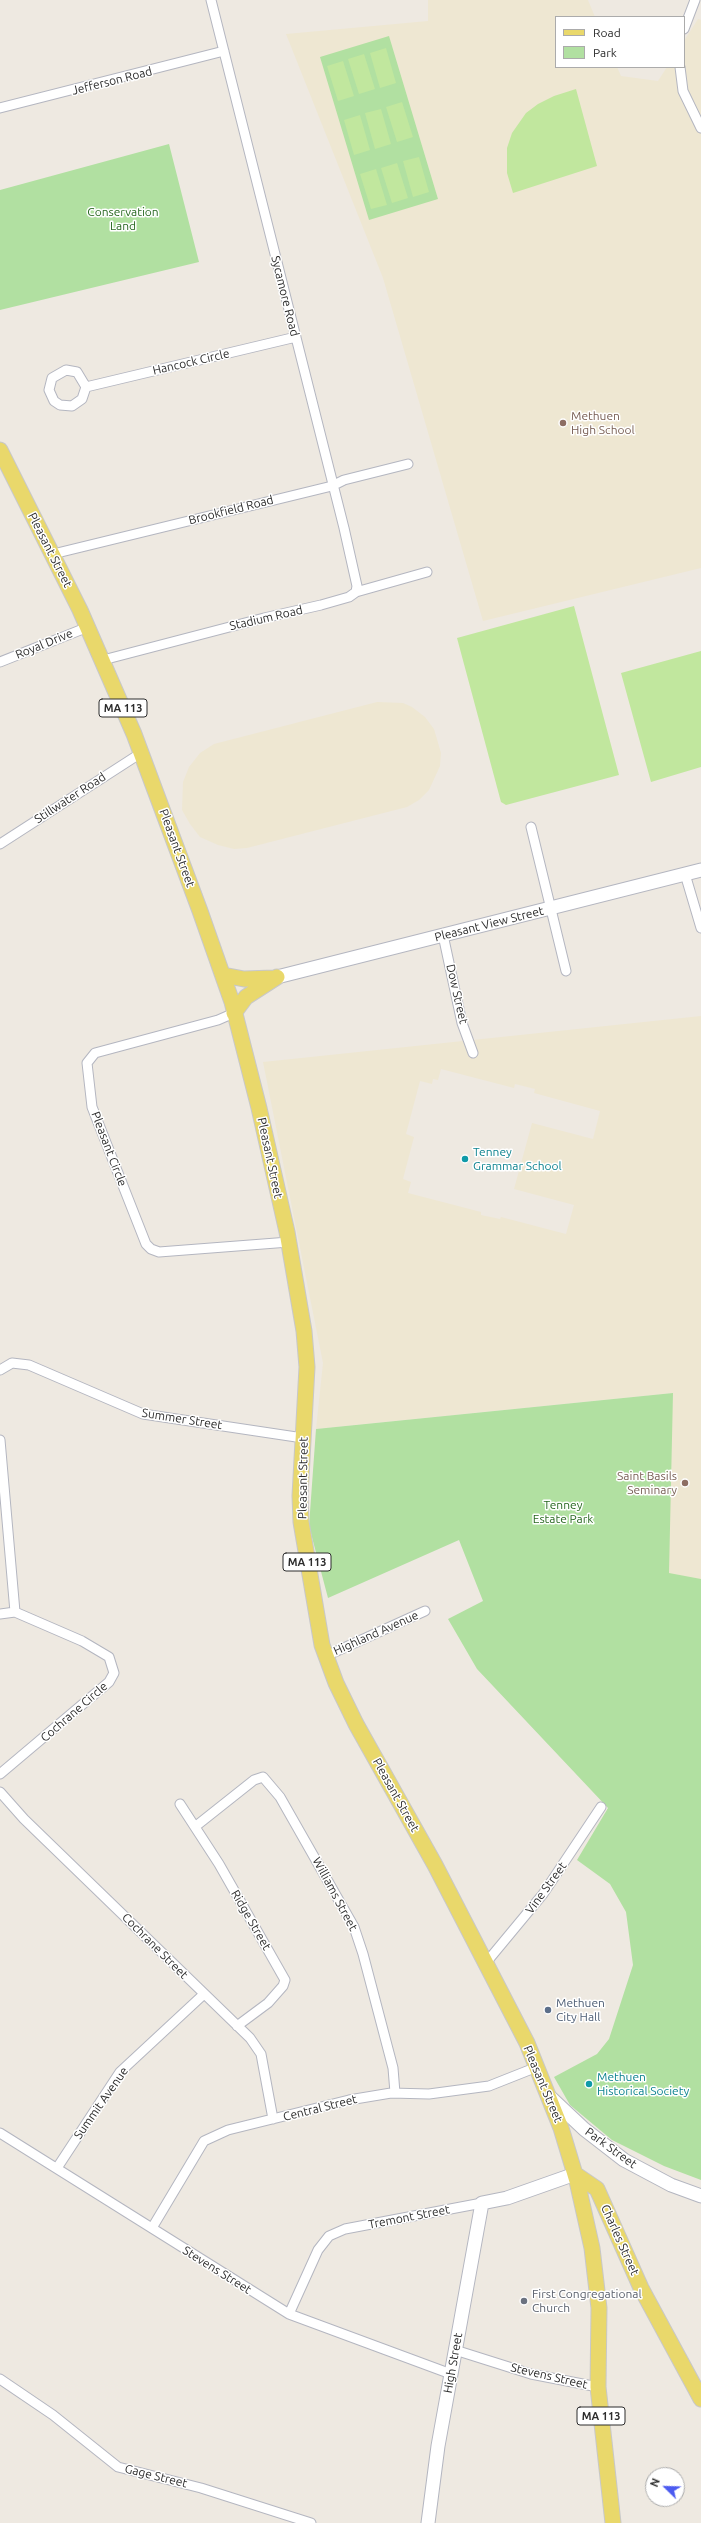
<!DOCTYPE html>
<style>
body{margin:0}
#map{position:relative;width:701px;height:2523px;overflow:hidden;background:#eee9e1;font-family:Ubuntu,sans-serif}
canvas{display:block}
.legend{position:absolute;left:555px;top:16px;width:130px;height:52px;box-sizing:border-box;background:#fff;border:1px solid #ababab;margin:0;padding:5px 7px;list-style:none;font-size:12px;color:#2d2d2d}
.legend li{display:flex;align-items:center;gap:8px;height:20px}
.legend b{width:20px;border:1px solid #ababab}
.north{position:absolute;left:645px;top:2467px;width:40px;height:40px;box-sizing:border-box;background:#fff;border:1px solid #ababab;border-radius:50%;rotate:293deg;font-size:11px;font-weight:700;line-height:16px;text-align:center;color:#2d2d2d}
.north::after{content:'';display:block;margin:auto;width:14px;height:18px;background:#4c5bf0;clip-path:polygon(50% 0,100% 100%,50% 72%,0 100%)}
</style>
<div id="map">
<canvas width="701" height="2523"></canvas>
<ul class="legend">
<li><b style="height:5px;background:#e9d86b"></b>Road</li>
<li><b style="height:11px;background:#b1e0a1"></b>Park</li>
</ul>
<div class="north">N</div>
</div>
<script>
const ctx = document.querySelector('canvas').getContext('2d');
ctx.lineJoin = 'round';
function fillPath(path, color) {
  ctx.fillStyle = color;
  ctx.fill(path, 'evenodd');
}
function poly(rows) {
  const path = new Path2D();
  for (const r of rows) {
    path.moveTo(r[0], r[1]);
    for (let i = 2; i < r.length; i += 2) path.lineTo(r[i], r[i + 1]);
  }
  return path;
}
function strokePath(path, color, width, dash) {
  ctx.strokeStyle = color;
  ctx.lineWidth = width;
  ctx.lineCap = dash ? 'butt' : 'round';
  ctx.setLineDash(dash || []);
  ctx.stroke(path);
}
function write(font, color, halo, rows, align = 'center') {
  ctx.font = font + ' Ubuntu,sans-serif';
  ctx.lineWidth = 3;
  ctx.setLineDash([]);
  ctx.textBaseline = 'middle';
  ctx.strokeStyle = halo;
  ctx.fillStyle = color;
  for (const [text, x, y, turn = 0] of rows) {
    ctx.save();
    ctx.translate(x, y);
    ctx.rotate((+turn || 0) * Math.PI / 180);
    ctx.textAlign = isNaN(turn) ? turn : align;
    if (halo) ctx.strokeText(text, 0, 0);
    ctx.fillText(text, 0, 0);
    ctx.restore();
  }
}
const education = poly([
 [428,0,588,0,595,17,556,17,556,67,617,67,621,76,658,81,667,67,684,67,684,41,698,19,701,20,701,568,483,621,383,278,286,34,428,21],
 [377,702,403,703,412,707,425,717,434,729,441,753,440,766,429,790,419,800,407,807,247,848,234,849,218,845,200,837,190,824,182,810,183,782,189,767,200,753,214,744],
 [701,1016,701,1581,663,1574,673,1393,316,1429,323,1363,263,1062],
 [441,1069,514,1088,515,1084,535,1089,534,1093,600,1111,593,1139,532,1123,514,1189,574,1205,566,1234,501,1217,500,1219,481,1215,481,1212,408,1193,411,1182,403,1179,414,1137,406,1134,420,1081,432,1084,433,1079,438,1080]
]);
const green = poly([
 [389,36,438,199,369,220,320,57],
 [169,144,199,262,0,310,0,190],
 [673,1393,669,1573,701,1579,701,2180,664,2166,612,2140,570,2105,554,2077,597,2054,609,2039,633,1965,626,1912,610,1884,577,1860,608,1808,477,1669,448,1619,483,1601,459,1540,328,1598,309,1526,316,1429]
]);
const pitch = poly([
 [386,48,396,83,380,88,370,53],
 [364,54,375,89,359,94,348,59],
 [343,61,354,96,338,101,327,66],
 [576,89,597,166,513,193,507,173,507,148,512,133,526,113,538,104,554,96],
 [402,102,413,137,397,142,386,107],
 [381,109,391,144,375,149,365,113],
 [360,115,370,150,354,155,344,120],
 [419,157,429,192,413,197,403,161],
 [397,163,408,198,392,203,381,168],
 [376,169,387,205,371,209,360,174],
 [574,606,619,775,506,805,501,802,457,638],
 [701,651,701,767,651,782,621,673]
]);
const street = poly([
 [211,0,344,528,357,586,356,592],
 [684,29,695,0],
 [680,67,683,91,701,128],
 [0,108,224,51],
 [86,387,82,399,72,406,60,405,54,401,49,390,52,378,66,370,77,372,86,387,296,337],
 [53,554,332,486,344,480,408,464],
 [103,660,264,618,321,605,349,597,356,592,427,572],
 [0,662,88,627],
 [531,827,566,971],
 [0,844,141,753],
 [685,874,701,928],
 [443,935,462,1023,473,1053],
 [234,1013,218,1020,95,1053,87,1063,92,1107,146,1244,151,1249,159,1252,289,1242],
 [0,1370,12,1363,29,1365,143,1414,303,1438],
 [0,1440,15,1612],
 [0,1614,15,1612,82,1641,109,1657,114,1673,109,1682,0,1774],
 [326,1656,425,1611],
 [0,1792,24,1819,250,2038,261,2054,273,2119],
 [180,1804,219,1864,285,1980,283,1986,268,2003,237,2026],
 [196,1826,254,1780,263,1777,280,1797,354,1927,363,1954,393,2068,395,2093],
 [485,1964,543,1894,601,1807],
 [0,2133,289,2314,451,2374],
 [57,2168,120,2072,204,1994],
 [152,2228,204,2141,228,2130,349,2100,391,2093,429,2094,489,2086,537,2067],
 [289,2314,318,2250,329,2236,345,2229,482,2203],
 [455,2350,531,2374,598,2387],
 [0,2379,53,2415,118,2467,201,2488,311,2523]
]);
const secondary = poly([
 [277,977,701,870],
 [550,2097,584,2129,624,2160,671,2185,701,2196],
 [428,2523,438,2446,482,2203,507,2198,575,2174]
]);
const primary = poly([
 [0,450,80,610,134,734,200,911,232,1002,259,1108,287,1232,304,1331,307,1367,300,1496,301,1522,322,1645,336,1683,356,1724,435,1865,527,2043,561,2128,577,2181,592,2248,599,2308,598,2387,613,2523],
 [223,975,244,979,274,978],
 [234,1013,246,997,277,977],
 [575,2174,597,2189,641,2288,701,2399]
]);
const markers = [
 [563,423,4,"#8d6e63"],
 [465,1159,4,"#0f9aa8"],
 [685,1483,4,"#8d6e63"],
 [548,2010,4,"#5c6f8a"],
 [589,2084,4,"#0f9aa8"],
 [524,2301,4,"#6b7280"]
];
const shields = [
 [123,708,48],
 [307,1562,48],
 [601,2416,48]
];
const shieldNames = [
 ["MA 113",123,708],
 ["MA 113",307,1562],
 ["MA 113",601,2416]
];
const streetNames = [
 ["Jefferson Road",112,81,-14],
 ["Sycamore Road",285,296,76],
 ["Hancock Circle",191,362,-13],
 ["Brookfield Road",231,510,-14],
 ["Pleasant Street",50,550,63],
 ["Stadium Road",266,618,-13],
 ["Royal Drive",44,644,-22],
 ["Stillwater Road",70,798,-33],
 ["Pleasant Street",177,848,70],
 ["Pleasant View Street",489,924,-14],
 ["Dow Street",457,994,77],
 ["Pleasant Circle",109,1149,69],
 ["Pleasant Street",270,1158,78],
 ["Summer Street",182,1419,9],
 ["Pleasant Street",303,1478,-89],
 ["Highland Avenue",376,1633,-24],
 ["Cochrane Circle",74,1712,-41],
 ["Pleasant Street",396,1795,61],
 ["Vine Street",546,1888,-54],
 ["Williams Street",335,1894,62],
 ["Ridge Street",251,1920,60],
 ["Cochrane Street",155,1946,45],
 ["Pleasant Street",543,2084,67],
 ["Summit Avenue",101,2103,-55],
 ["Central Street",320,2108,-14],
 ["Park Street",611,2148,36],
 ["Tremont Street",409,2217,-11],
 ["Charles Street",620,2240,66],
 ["Stevens Street",217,2270,32],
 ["High Street",453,2363,-80],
 ["Stevens Street",549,2376,13],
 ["Gage Street",156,2476,14]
];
const parkNames = [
 ["Conservation",123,212],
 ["Land",123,226],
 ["Tenney",563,1505],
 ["Estate Park",563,1519]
];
const educationNames = [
 ["Methuen",571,416],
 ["High School",571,430],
 ["Saint Basils",677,1476,"right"],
 ["Seminary",677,1490,"right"]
];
const cultureNames = [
 ["Tenney",473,1152],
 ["Grammar School",473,1166],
 ["Methuen",597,2077],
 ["Historical Society",597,2091]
];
const serviceNames = [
 ["Methuen",556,2003],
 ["City Hall",556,2017]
];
const worshipNames = [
 ["First Congregational",532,2294],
 ["Church",532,2308]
];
fillPath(education, '#eee7d2');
fillPath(green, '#b1e0a1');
fillPath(pitch, '#c1e79e');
strokePath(street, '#b4b6c0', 11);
strokePath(secondary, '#b4b6c0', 15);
strokePath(primary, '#c8c8c8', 17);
strokePath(street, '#fff', 9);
strokePath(secondary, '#fff', 13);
strokePath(primary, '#e9d86b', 15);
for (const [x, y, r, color] of markers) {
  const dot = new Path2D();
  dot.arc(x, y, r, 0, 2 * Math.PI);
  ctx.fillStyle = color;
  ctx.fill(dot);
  strokePath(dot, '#fff', 1.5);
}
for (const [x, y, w] of shields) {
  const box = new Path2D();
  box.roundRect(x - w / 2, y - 9, w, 18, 3);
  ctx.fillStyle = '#fff';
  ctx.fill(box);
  strokePath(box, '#2d2d2d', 1);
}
write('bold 11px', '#2d2d2d', null, shieldNames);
write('12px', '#2d2d2d', '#fff', streetNames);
write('12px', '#286820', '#fff', parkNames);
write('12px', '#785e54', '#fff', educationNames, 'left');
write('12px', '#0d838f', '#fff', cultureNames, 'left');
write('12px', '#4e5e75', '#fff', serviceNames, 'left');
write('12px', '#5b616d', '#fff', worshipNames, 'left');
</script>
